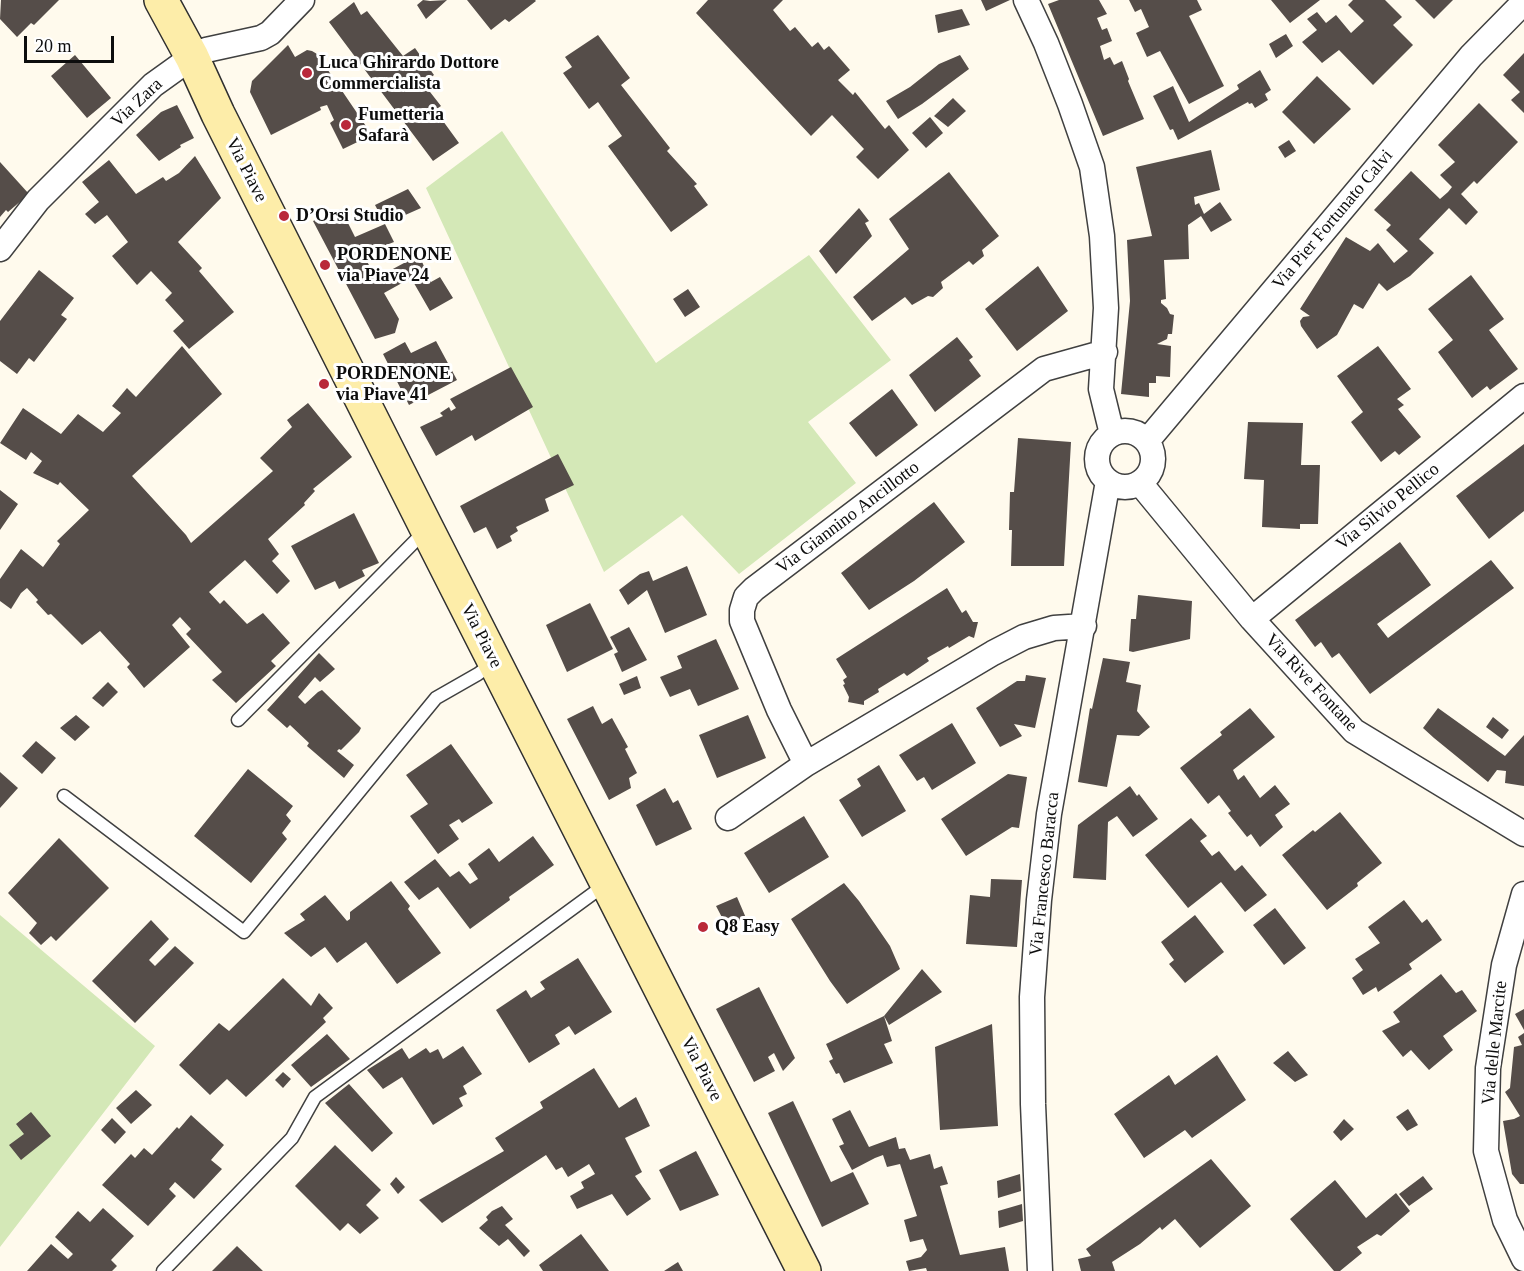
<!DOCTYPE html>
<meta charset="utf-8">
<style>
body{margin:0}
#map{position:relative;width:1524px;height:1271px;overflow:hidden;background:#fffaed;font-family:Georgia,serif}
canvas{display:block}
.scale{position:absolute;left:24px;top:36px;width:90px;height:27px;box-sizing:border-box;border:3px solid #0d0d0d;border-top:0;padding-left:8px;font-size:18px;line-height:21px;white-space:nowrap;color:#0d0d0d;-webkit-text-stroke:4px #fff;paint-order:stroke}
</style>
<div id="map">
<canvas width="1524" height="1271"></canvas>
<div class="scale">20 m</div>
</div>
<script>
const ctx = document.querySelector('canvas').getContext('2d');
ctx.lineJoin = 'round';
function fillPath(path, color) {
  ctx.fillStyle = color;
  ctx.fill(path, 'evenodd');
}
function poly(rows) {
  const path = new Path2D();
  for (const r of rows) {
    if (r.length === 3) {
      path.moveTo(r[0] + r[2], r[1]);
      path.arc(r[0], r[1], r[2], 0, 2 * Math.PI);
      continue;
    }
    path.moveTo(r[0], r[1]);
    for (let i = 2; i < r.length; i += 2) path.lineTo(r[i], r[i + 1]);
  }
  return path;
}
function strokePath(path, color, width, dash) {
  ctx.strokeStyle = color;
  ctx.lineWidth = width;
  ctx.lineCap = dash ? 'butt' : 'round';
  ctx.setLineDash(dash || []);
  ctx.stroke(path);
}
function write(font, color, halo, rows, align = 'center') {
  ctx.font = font + ' Georgia,serif';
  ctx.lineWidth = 6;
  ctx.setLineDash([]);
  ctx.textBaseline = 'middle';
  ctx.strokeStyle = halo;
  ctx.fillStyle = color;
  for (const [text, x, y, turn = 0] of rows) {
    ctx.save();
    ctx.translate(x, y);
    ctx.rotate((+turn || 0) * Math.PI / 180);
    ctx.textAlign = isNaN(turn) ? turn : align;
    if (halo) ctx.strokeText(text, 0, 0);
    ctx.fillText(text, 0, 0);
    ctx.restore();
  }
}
const green = poly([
 [502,131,656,363,809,255,891,360,808,422,856,483,739,574,682,515,604,572,426,188],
 [0,915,155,1046,0,1247]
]);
const building = poly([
 [1,0,59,0,34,25,31,23,17,37,0,19],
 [423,0,430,1,447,0,426,19,417,5],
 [467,0,535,0,536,1,509,22,505,19,491,30],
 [708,0,783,0,773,10,790,31,795,27,812,47,818,42,824,50,829,46,850,70,838,80,853,95,855,92,885,129,889,125,909,150,878,179,856,157,864,149,832,115,811,136,696,13],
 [981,0,1010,0,986,11],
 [1059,0,1099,0,1107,14,1097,18,1102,30,1107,28,1112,41,1100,46,1104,60,1110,57,1114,65,1122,61,1129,79,1128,81,1144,119,1103,136,1048,4],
 [1129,0,1197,0,1202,10,1189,16,1224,86,1189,104,1160,51,1147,57,1136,33,1149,27,1141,9,1135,12],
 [1271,0,1320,0,1290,23],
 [1353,0,1385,0,1402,17,1393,25,1413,45,1373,85,1339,50,1322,63,1302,42,1317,30,1307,19,1317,12,1326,23,1336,15,1351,33,1364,21,1348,5],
 [1415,0,1453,0,1434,19],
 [354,2,361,15,367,11,403,56,415,48,434,75,423,83,441,106,435,110,459,143,433,161,329,22],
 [962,9,970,25,938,33,935,15],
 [1286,34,1293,46,1276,58,1269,44],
 [598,35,630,78,621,85,670,148,667,151,697,184,694,186,708,205,671,232,608,146,622,136,598,102,589,109,563,73,572,67,565,57],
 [288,45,295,57,307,50,312,51,317,54,372,135,343,149,330,123,334,120,327,105,320,107,321,110,271,135,250,92,252,81],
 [1524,53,1524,113,1511,100,1520,92,1503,75],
 [75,55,111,98,87,118,51,76],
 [960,55,969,69,922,104,898,119,886,101,910,87,939,64],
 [1260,70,1271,90,1265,94,1268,100,1255,108,1252,103,1249,104,1248,102,1178,140,1173,129,1170,130,1153,96,1173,86,1189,122,1239,89,1237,85],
 [1317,76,1351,109,1314,144,1282,112],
 [953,98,966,111,948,127,934,116],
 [1479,103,1518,142,1477,184,1474,181,1461,194,1478,212,1466,225,1449,208,1419,239,1434,253,1410,276,1387,291,1379,283,1363,309,1354,304,1337,335,1317,349,1301,326,1300,321,1303,317,1310,316,1300,309,1346,237,1370,251,1378,243,1394,263,1408,251,1386,230,1391,225,1374,210,1411,171,1440,199,1448,192,1452,187,1440,175,1455,162,1438,145],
 [177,105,194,138,180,145,181,147,159,161,136,135,161,112],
 [930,117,943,133,926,148,912,133],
 [1289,140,1296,151,1285,158,1278,147],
 [1211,150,1220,190,1194,197,1195,205,1199,203,1204,214,1220,202,1232,220,1211,232,1201,216,1188,225,1189,259,1164,260,1166,299,1161,300,1161,303,1167,308,1170,314,1174,315,1172,334,1168,334,1167,339,1157,344,1171,346,1170,377,1156,376,1156,383,1149,383,1149,397,1121,394,1130,301,1127,240,1152,236,1136,167],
 [195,156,221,198,178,242,202,268,199,271,234,312,189,349,173,331,184,321,165,300,172,293,151,271,137,285,112,256,128,242,107,215,95,224,85,214,99,202,82,182,109,160,136,194,163,177,166,181,179,173],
 [0,162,29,194,8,212,6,210,0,217],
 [949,172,999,236,982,250,984,256,973,265,969,261,941,282,943,288,933,297,928,296,912,305,905,297,872,321,853,297,909,249,889,219],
 [408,189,421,208,385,224,375,205],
 [859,208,869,221,865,223,872,236,836,274,819,251],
 [341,209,355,237,385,224,394,242,363,254,376,278,419,255,431,282,440,277,453,298,430,311,411,278,384,293,399,319,395,333,375,339,313,221],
 [1038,266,1068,311,1017,351,985,309],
 [39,270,74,298,61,315,67,319,34,362,29,358,17,374,0,361,0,321],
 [1471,275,1504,319,1489,330,1518,369,1490,390,1487,386,1472,398,1438,352,1453,340,1428,309],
 [688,289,700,307,685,317,673,299],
 [957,337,973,357,969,360,981,376,935,412,909,375],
 [436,341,457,380,409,405,383,354,405,342,411,353],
 [182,346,222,394,132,476,186,535,191,543,273,471,260,458,292,427,287,420,308,403,352,457,313,489,315,491,304,503,305,505,268,539,279,554,272,561,290,581,277,594,245,560,209,592,220,604,224,600,247,624,263,613,290,643,271,661,276,666,236,703,212,680,222,672,186,634,191,629,180,617,172,625,190,647,144,688,127,667,130,664,100,631,82,645,51,614,48,615,36,602,38,600,27,588,21,593,11,609,0,601,0,579,21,549,43,567,60,544,57,541,89,510,60,482,58,485,33,473,42,461,31,452,26,460,0,443,23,408,61,434,78,414,103,432,121,413,112,406,127,388,136,397],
 [1378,346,1411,389,1397,399,1404,405,1398,409,1421,437,1399,455,1395,451,1381,462,1351,422,1363,412,1337,376],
 [511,367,533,407,475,441,472,435,436,456,420,427,443,416,440,413,449,407,451,411,456,408,450,399],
 [892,389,918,425,876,457,849,423],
 [1248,422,1303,423,1301,465,1320,465,1318,524,1300,524,1300,529,1262,527,1264,480,1244,479],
 [1018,438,1071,442,1064,566,1011,566,1012,530,1009,530,1010,492,1014,492],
 [1524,444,1524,511,1489,539,1456,496],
 [558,454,574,485,545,499,549,511,516,527,518,531,510,536,512,541,497,549,486,527,474,533,460,506],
 [0,490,18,504,0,530],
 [934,502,965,542,914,581,869,610,841,573],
 [354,513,379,563,362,570,365,576,339,589,335,581,315,590,291,546],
 [1400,542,1431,585,1377,624,1388,638,1491,560,1514,588,1370,694,1339,653,1332,658,1321,642,1315,647,1295,620],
 [687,566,707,615,665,633,647,590,628,605,619,590,640,574,649,571,653,581],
 [947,588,962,613,966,610,973,622,978,622,974,638,969,636,949,648,948,646,927,658,929,661,907,676,904,673,878,689,879,692,864,701,864,705,848,702,849,697,843,685,845,684,843,680,847,677,836,659],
 [1138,595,1192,601,1190,639,1133,652,1129,651,1131,619,1136,619],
 [590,603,613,649,567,672,546,625],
 [629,627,647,660,622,672,614,654,618,652,610,637],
 [716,639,739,689,698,706,690,689,670,697,660,677,682,668,677,656],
 [319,653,335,669,320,682,315,677,298,697,305,704,318,692,322,690,361,728,359,732,341,750,339,749,337,751,354,765,344,778,307,746,309,743,290,725,287,728,267,710],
 [1103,658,1130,662,1126,682,1141,685,1137,711,1150,727,1139,736,1117,735,1107,787,1078,782,1090,708,1092,709],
 [1026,675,1046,678,1035,728,1014,724,1022,736,1000,747,976,708,1017,681,1025,681],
 [637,676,641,688,624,695,619,684],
 [108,682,118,692,103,707,92,698],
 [593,706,602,724,612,718,628,747,625,749,637,773,629,778,631,788,609,800,567,719],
 [1250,708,1275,737,1233,770,1238,780,1244,775,1260,798,1275,785,1290,804,1275,815,1283,827,1260,847,1251,834,1247,837,1228,813,1231,811,1219,795,1208,804,1180,768,1222,735,1220,732],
 [1438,708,1505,756,1524,735,1524,786,1505,783,1506,771,1497,770,1488,782,1434,738,1423,728],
 [76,715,90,727,75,741,60,728],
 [748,715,766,758,717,778,699,735],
 [1493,717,1509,730,1502,739,1486,727],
 [952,723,976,763,932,790,924,777,917,781,899,755],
 [36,741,56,758,42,774,22,756],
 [451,744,493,803,462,823,459,819,449,825,459,839,438,854,410,816,428,804,406,775],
 [879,765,906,811,862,837,839,800,861,786,857,779],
 [248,769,293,806,286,815,291,821,282,833,287,839,251,883,194,836],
 [0,772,18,788,0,808],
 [1008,774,1027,777,1019,828,1012,827,966,856,941,819],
 [1130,786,1137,796,1139,794,1158,819,1133,837,1117,816,1108,822,1106,880,1073,878,1078,825],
 [665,788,673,803,678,800,692,829,656,846,636,805],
 [1340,812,1382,863,1357,883,1358,886,1327,910,1282,855,1313,830,1315,832],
 [804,816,829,857,769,893,744,853],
 [1191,818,1207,836,1200,841,1212,856,1219,851,1235,871,1242,865,1267,895,1245,912,1221,882,1188,908,1145,855],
 [533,836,554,865,509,897,510,900,470,929,438,887,419,900,404,882,435,859,450,877,459,871,470,884,478,879,468,864,489,848,499,862],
 [59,838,109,888,56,941,51,936,41,945,29,933,37,923,8,893],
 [991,879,1022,880,1017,947,966,944,970,895,990,897],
 [391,881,410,906,408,909,441,953,397,984,366,942,337,963,325,947,311,957,284,933,305,920,300,914,325,895,347,921,350,919,350,912],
 [844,883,859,901,890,946,900,969,847,1004,830,981,791,919],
 [737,897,746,918,727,927,716,906],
 [1404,900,1422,923,1427,919,1442,940,1409,964,1412,969,1378,992,1376,987,1363,995,1352,978,1363,970,1355,959,1380,943,1368,927],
 [1275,908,1306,948,1284,965,1253,925],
 [1195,915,1224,952,1185,983,1169,964,1174,960,1161,942],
 [151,920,169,939,149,960,155,966,175,946,194,963,135,1023,92,981],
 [578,958,612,1012,575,1035,569,1026,555,1035,560,1044,529,1063,496,1010,526,990,531,998,545,989,540,982],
 [922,969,942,992,889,1025,884,1016],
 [1441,974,1456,993,1462,990,1477,1011,1443,1036,1453,1050,1429,1070,1411,1050,1403,1057,1382,1031,1400,1022,1393,1012],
 [283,978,311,1006,319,993,333,1008,323,1018,326,1022,246,1097,227,1079,210,1095,179,1065,219,1023,229,1031],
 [759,987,795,1058,783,1071,774,1053,768,1057,775,1071,754,1082,716,1009],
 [1524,1009,1524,1030,1515,1014],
 [884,1016,892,1041,884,1044,893,1063,844,1083,839,1073,836,1074,829,1061,833,1059,826,1044],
 [992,1024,998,1126,940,1130,935,1047],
 [1524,1033,1524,1184,1520,1184,1512,1174,1503,1121,1514,1119,1520,1116,1505,1092,1510,1088,1514,1047,1522,1045,1518,1037],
 [327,1034,350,1059,311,1087,291,1065],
 [463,1046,482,1074,463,1086,467,1094,459,1098,463,1106,433,1125,402,1077,383,1089,367,1070,402,1048,409,1059,426,1048,430,1053,438,1049,443,1059],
 [1288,1051,1308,1075,1295,1082,1273,1063],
 [1217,1055,1246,1100,1192,1138,1185,1130,1144,1158,1114,1114,1169,1075,1175,1085],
 [594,1068,619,1108,636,1097,650,1126,625,1138,642,1172,635,1176,651,1199,627,1216,612,1194,577,1209,570,1196,584,1188,581,1182,595,1174,589,1164,568,1177,562,1167,556,1170,546,1155,442,1223,419,1200,504,1151,495,1138,543,1108,540,1102],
 [283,1072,291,1079,283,1088,275,1080],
 [349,1084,393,1133,372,1152,325,1103],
 [136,1090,152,1105,131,1124,116,1108],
 [793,1101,831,1182,853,1172,869,1204,822,1227,768,1113],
 [1408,1109,1418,1125,1407,1131,1396,1117],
 [850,1110,869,1147,896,1137,899,1149,905,1148,910,1160,930,1154,934,1169,942,1166,948,1184,940,1186,960,1255,1005,1247,1009,1271,927,1271,926,1268,909,1271,906,1261,921,1257,927,1250,923,1239,910,1242,904,1220,917,1216,900,1164,887,1167,883,1155,875,1158,852,1170,839,1146,844,1144,832,1119],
 [31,1112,51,1136,21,1160,9,1145,24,1134,16,1124],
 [191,1115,224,1145,211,1160,222,1169,194,1199,175,1182,169,1189,176,1196,148,1226,102,1185,131,1154,135,1158,144,1148,152,1155,177,1127,179,1129],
 [112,1118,126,1132,115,1144,101,1130],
 [1344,1119,1354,1129,1341,1141,1333,1132],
 [335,1145,381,1190,366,1205,379,1218,360,1234,348,1223,340,1231,295,1186],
 [696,1151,719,1195,680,1211,659,1170],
 [1211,1159,1251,1206,1200,1248,1175,1219,1162,1230,1160,1227,1140,1244,1112,1262,1115,1271,1081,1271,1078,1259,1091,1256,1086,1249],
 [1020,1174,1021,1191,998,1198,997,1181],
 [1423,1176,1433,1189,1409,1206,1399,1194],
 [396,1177,405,1187,398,1194,390,1184],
 [1335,1180,1366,1218,1396,1193,1410,1211,1381,1236,1377,1234,1357,1247,1362,1253,1340,1271,1334,1271,1290,1219],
 [1022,1204,1023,1221,999,1228,998,1211],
 [502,1206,513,1219,505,1225,530,1251,524,1257,508,1239,499,1246,479,1228,488,1220,486,1217,492,1211],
 [103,1208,134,1236,111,1260,117,1266,112,1271,27,1271,51,1244,68,1259,73,1254,55,1237,78,1211,90,1222],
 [581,1234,609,1271,543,1271,539,1265],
 [237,1246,263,1271,212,1271],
 [678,1262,683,1271,664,1271]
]);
const lane = poly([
 [238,720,425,531],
 [64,796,244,932,436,698,478,674,493,663],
 [163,1271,292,1138,315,1097,606,884]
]);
const street = poly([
 [1026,0,1046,43,1070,104,1092,167,1102,236,1106,308,1101,389,1112,434],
 [0,249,38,200,153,85,192,57,206,50,261,38,270,33,302,0],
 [1125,459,28],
 [1147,441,1471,56,1524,2],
 [1140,483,1252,619,1354,731,1524,834],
 [1252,619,1524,396],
 [806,764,993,653,1024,637,1054,628,1084,626],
 [728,818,806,764,779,710,742,621,742,610,746,597,754,589,1044,369,1105,352],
 [1524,894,1504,965,1488,1068,1486,1151,1505,1220,1524,1259],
 [1040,1271,1033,1104,1032,997,1039,900,1049,814,1108,481]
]);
const secondary = poly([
 [161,0,192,57,218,114,427,529,804,1271]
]);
const markers = [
 [307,73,6,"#b9283a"],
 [346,125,6,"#b9283a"],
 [284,216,6,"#b9283a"],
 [325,265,6,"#b9283a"],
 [324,384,6,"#b9283a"],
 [703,927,6,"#b9283a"]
];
const poiNames = [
 ["Luca Ghirardo Dottore",319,63],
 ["Commercialista",319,84],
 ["Fumetteria",358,115],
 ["Safarà",358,136],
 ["D’Orsi Studio",296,216],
 ["PORDENONE",337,255],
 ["via Piave 24",337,276],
 ["PORDENONE",336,374],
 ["via Piave 41",336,395],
 ["Q8 Easy",715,927]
];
const streetNames = [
 ["Via Zara",137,103,-43],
 ["Via Piave",246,170,63],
 ["Via Pier Fortunato Calvi",1333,220,-50],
 ["Via Silvio Pellico",1388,507,-39],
 ["Via Giannino Ancillotto",848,518,-37],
 ["Via Piave",481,636,63],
 ["Via Rive Fontane",1311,683,47],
 ["Via Francesco Baracca",1045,874,-84],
 ["Via delle Marcite",1495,1043,-84],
 ["Via Piave",701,1069,63]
];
fillPath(green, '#d4e8b7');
fillPath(building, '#554d49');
strokePath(lane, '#404040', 15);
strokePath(street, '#404040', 27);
strokePath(secondary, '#2f2f2f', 36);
strokePath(lane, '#fff', 12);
strokePath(street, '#fff', 24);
strokePath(secondary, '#fdeda9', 33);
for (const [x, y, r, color] of markers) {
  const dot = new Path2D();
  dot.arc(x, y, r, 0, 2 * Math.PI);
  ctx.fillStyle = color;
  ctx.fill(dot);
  strokePath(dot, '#fff', 2);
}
write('bold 18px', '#0d0d0d', '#fff', poiNames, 'left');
write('18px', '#0d0d0d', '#fff', streetNames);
</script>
